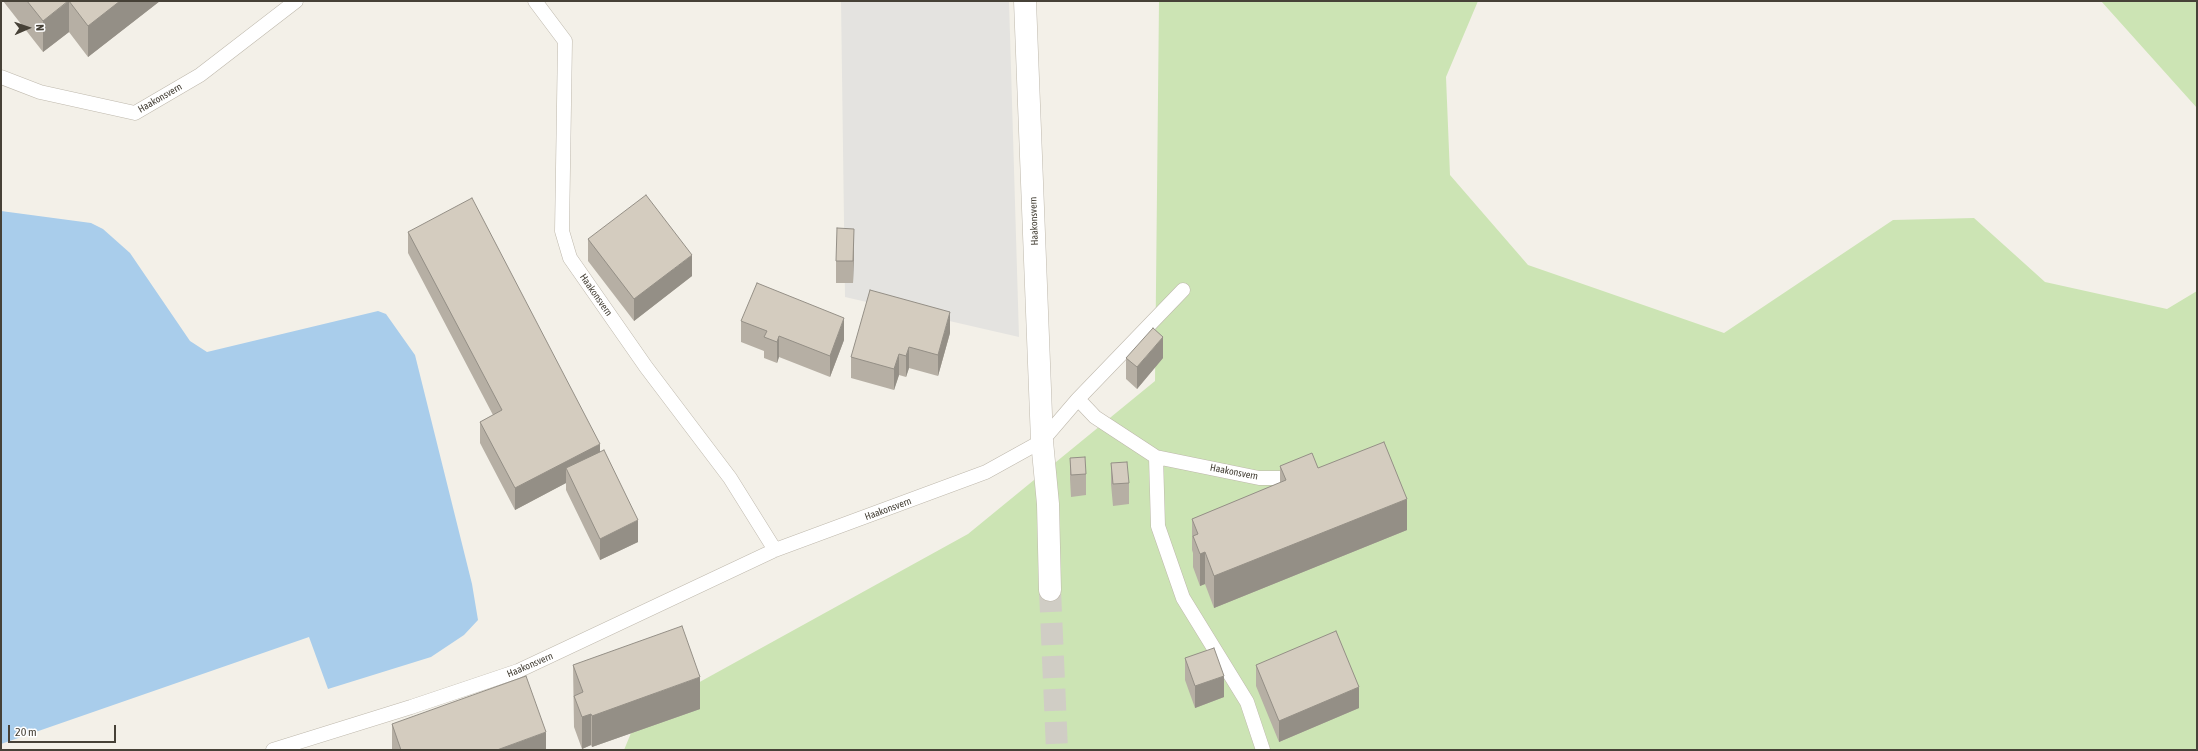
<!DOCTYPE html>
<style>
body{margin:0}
#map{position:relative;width:2198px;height:751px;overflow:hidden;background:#f3f0e8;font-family:"Asap Condensed",sans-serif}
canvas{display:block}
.frame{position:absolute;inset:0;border:2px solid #464137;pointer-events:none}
.north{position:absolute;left:8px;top:8px;width:40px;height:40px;-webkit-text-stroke:3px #fff;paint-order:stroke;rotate:88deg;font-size:11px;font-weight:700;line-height:16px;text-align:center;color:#464137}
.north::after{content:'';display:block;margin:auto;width:14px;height:18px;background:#464137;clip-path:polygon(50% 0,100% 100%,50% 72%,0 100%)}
.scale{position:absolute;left:8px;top:725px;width:108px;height:18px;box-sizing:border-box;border:2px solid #464137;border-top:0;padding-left:5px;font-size:12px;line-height:14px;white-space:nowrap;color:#464137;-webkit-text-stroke:3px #fff;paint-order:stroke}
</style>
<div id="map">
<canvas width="2198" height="751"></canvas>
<div class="frame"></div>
<div class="north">N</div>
<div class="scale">20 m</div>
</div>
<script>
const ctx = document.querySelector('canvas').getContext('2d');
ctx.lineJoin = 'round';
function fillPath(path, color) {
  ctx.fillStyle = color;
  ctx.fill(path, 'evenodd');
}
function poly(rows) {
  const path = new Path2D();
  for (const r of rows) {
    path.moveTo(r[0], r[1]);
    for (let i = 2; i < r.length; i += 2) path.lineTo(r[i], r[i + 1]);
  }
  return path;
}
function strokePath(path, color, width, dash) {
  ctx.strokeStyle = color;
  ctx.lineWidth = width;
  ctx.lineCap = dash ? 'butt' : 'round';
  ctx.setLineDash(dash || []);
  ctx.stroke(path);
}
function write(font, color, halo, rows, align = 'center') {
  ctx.font = font + ' "Asap Condensed",sans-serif';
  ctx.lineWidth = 3;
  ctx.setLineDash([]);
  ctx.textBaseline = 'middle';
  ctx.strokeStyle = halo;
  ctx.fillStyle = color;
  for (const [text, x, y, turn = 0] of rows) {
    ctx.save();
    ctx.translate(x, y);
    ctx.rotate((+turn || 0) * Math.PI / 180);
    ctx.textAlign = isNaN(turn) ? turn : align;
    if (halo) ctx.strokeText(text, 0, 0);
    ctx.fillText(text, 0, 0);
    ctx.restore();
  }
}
const green = poly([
 [1159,1,1478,1,1446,77,1450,175,1528,265,1724,333,1893,220,1974,218,2045,282,2167,309,2197,291,2197,750,624,750,638,716,968,534,1155,381],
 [2101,1,2197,1,2197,108]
]);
const parking = poly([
 [841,1,1009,1,1019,337,845,297]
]);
const water = poly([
 [1,211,91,223,103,229,130,253,190,341,207,352,378,311,386,314,415,355,472,584,478,620,464,635,431,657,328,689,309,637,1,744]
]);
const streetTunnel = poly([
 [1050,590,1057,750]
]);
const lane = poly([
 [535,1,565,41,562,231,570,258,646,367,730,478,775,550],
 [1,77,40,92,135,113,200,75,296,1],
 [1078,399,1095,417,1156,457,1259,478,1298,478],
 [1156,457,1158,526,1183,598,1247,702,1263,750],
 [273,750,411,707,518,671,775,550,986,472,1042,441,1078,399,1183,290]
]);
const street = poly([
 [1025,1,1042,441,1048,504,1050,590]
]);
const wall = poly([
 [3,1,160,1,88,57,69,32,43,52],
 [408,232,600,451,638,542,600,560,566,490,566,483,515,510,480,443,480,422,493,415,408,253],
 [588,239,692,276,634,321,588,261],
 [854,250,853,283,836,283,836,261],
 [741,321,844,340,830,377,779,357,777,363,764,358,764,351,741,342],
 [950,333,938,376,909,368,906,377,899,375,894,390,851,378,851,357],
 [1126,358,1163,358,1137,389,1126,379],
 [1070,458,1086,474,1086,495,1071,497,1070,479],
 [1111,463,1129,483,1129,504,1113,506,1111,484],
 [1280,466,1318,468,1407,530,1214,608,1205,584,1200,586,1193,567,1193,553,1192,550,1192,519,1280,483],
 [1185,658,1224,697,1195,708,1185,680],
 [573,665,700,709,592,747,591,745,582,749,574,727],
 [1256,665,1359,708,1279,742,1256,686],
 [392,724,546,750,392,750]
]);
const shadedWall = poly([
 [69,1,69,32,43,52,43,21],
 [120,1,160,1,88,57,88,26],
 [854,229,854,250,853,283,853,261],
 [692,255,692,276,634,321,634,299],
 [950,312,950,333,938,376,938,355],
 [844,318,844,340,830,377,830,356],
 [779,336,779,357,777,363,777,342],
 [1163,337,1163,358,1137,389,1137,367],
 [909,347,909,368,906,377,906,356],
 [899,354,899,375,894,390,894,369],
 [600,444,600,465,566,468,566,483,515,510,515,488],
 [1407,499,1407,530,1214,608,1214,576],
 [638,520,638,542,600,560,600,539],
 [1205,552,1205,584,1200,586,1200,554],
 [1224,676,1224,697,1195,708,1195,686],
 [700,677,700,709,592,747,592,716],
 [1359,687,1359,708,1279,742,1279,721],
 [591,714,591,745,582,749,582,717],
 [546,732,546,750,497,750]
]);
const building = poly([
 [27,1,68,1,43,21,27,1],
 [69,1,120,1,88,26,69,1],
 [646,195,692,255,634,299,588,239,646,195],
 [472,198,600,444,515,488,480,422,502,410,408,232,472,198],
 [837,228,854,229,853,261,836,261,837,228],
 [757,283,844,318,830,356,779,336,777,342,764,337,767,331,741,321,757,283],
 [870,290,950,312,938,355,909,347,906,356,899,354,894,369,851,357,870,290],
 [1153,328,1163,337,1137,367,1126,358,1153,328],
 [1384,442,1407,499,1214,576,1205,552,1200,554,1193,536,1198,534,1192,519,1286,480,1280,466,1312,453,1318,468,1384,442],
 [604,450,638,520,600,539,566,468,604,450],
 [1085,457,1086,474,1071,475,1070,458,1085,457],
 [1127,462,1129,483,1113,484,1111,463,1127,462],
 [682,626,700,677,592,716,591,714,582,717,574,696,583,692,573,665,682,626],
 [1336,631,1359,687,1279,721,1256,665,1336,631],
 [1214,648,1224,676,1195,686,1185,658,1214,648],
 [526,676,546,732,497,750,401,750,392,724,526,676]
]);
const streetNames = [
 ["Haakonsvern",160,98,-30],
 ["Haakonsvern",1034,221,-92],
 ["Haakonsvern",596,295,55],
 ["Haakonsvern",1234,472,11],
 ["Haakonsvern",888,509,-20],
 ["Haakonsvern",530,665,-23]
];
fillPath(green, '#cce4b4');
fillPath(parking, '#e4e3e0');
fillPath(water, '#a9cdeb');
strokePath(streetTunnel, '#d0cdc5', 22, [22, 11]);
strokePath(lane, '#beb8ac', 15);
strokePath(street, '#beb8ac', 23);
strokePath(lane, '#fff', 14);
strokePath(street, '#fff', 22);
fillPath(wall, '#b6afa4');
fillPath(shadedWall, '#948f86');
fillPath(building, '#d4ccbf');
strokePath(building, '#948f86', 1);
write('10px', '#464137', '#fff', streetNames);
</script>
